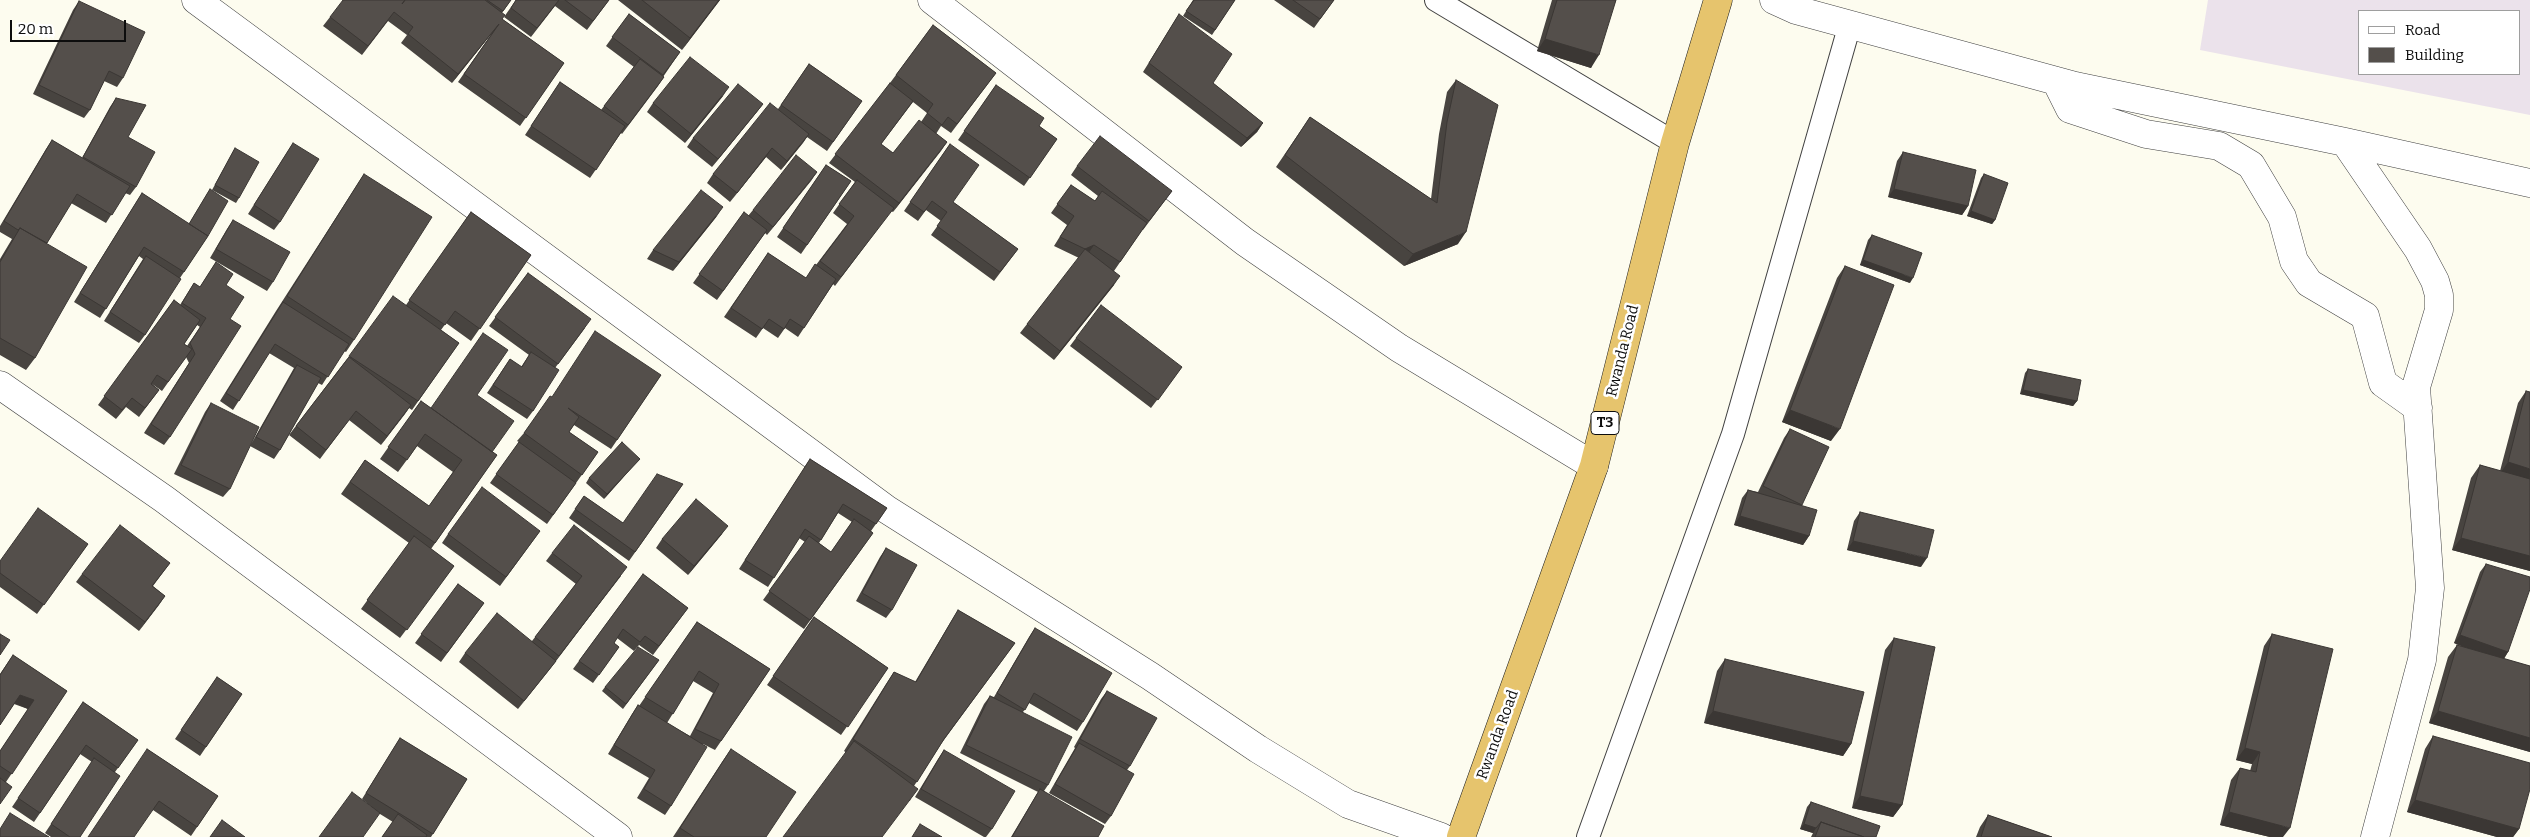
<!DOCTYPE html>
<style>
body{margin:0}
#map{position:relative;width:2530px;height:837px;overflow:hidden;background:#fdfcef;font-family:Bitter,serif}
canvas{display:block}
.legend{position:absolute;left:2358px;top:10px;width:162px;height:65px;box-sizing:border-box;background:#fff;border:1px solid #9e9e9e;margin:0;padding:6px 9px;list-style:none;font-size:15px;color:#0d0d0d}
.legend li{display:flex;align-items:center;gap:10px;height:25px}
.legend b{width:25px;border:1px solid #9e9e9e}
.scale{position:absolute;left:10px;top:20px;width:116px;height:22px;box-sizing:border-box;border:2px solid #0d0d0d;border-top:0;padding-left:6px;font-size:15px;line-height:18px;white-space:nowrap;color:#0d0d0d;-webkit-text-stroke:4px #fff;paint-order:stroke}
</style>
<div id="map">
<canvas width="2530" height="837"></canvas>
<ul class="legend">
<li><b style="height:6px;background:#fff"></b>Road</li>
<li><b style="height:14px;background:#544f4b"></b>Building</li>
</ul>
<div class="scale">20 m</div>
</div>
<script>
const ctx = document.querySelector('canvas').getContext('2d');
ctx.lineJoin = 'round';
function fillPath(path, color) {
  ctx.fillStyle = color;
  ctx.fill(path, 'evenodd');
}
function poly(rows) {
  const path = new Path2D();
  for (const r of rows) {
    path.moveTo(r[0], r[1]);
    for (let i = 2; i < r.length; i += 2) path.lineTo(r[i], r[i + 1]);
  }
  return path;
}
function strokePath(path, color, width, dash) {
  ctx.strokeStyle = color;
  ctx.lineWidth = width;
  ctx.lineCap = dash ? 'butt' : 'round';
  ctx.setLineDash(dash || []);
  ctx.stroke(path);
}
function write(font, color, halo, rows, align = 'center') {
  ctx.font = font + ' Bitter,serif';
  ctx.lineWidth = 5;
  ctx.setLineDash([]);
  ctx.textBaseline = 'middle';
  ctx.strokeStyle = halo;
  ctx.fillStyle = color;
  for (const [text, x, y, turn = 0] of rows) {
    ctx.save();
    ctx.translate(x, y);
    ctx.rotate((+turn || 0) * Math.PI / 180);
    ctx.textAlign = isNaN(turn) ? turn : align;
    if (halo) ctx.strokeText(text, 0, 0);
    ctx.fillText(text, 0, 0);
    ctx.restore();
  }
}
const industrial = poly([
 [2208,0,2530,0,2530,115,2200,50],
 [2359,11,2519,11,2519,74,2359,74]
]);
const service = poly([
 [1436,0,1675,143],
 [1588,837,1733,434,1850,24]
]);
const minor = poly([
 [196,0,886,509,1150,676,1258,749,1348,804,1441,837],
 [932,0,1245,242,1399,348,1594,466],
 [1774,0,1796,10,2075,86,2345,142,2530,183],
 [2056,81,2070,109,2146,134,2219,146,2251,165,2282,217,2294,261,2309,283,2365,316,2383,383,2418,408],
 [2345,142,2418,249,2435,281,2439,295,2439,310,2416,387,2430,588,2422,660,2375,837],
 [0,385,164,499,618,837]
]);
const trunk = poly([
 [1461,837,1594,466,1675,143,1718,0]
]);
const wall = poly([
 [405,0,511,0,502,13,502,19,564,63,520,126,458,82,492,33,452,83,401,43,407,35,388,21,362,55,323,26,330,17],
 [516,0,609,0,587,30,555,6,531,37,504,17],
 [618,0,720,0,682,50],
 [1193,0,1235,0,1212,35,1183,16],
 [1274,0,1334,0,1314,28],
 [1552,0,1616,0,1591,68,1537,51],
 [79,1,123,78,117,87,104,81,90,110,84,118,33,94,73,10],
 [629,14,680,52,663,77,664,77,658,86,622,134,621,133,590,178,525,135,560,82,601,110,634,67,606,46],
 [1179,14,1213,83,1263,123,1257,132,1241,147,1143,72],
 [933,25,996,73,951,133,941,126,936,134,947,142,893,212,891,211,835,286,833,284,798,337,785,328,778,338,763,328,756,338,724,317,768,253,806,278,816,265,847,224,833,213,855,182,829,163,890,83],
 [913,102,927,113,921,122,893,153,881,144],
 [809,64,862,101,827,151,807,137,781,170,766,157,730,202,707,183,713,174,778,109],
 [1456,80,1458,244,1404,266,1276,167,1310,117,1431,199,1439,134,1447,92],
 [996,85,1039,126,1057,139,1024,186,958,140],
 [723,96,685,143,647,112,653,103],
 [116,98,128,137,136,187,130,195,125,193,106,223,71,203,47,243,35,358,26,370,0,355,0,259,12,239,0,232,0,226,46,149,52,140,82,158,110,107],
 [763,104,756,113,712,167,687,147,693,138],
 [293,143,280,222,274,230,248,214],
 [950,144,953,202,1018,249,994,281,931,235,941,221,926,210,918,221,904,211],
 [235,148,239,198,236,203,212,190],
 [1903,152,1968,206,1962,215,1888,197,1897,161],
 [826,165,851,181,801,254,777,237],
 [1077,166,1172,191,1143,230,1142,230,1114,271,1114,285,1054,360,1020,333,1079,258,1054,246,1067,225,1051,213,1071,185,1095,201,1098,196,1071,175],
 [817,172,767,235,765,233,717,300,693,283,744,212,748,216,753,210],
 [364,174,354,340,346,352,344,351,322,385,318,383,280,450,274,459,250,446,294,368,269,353,233,410,220,401,276,311],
 [1984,174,1995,220,1992,224,1967,216,1981,178],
 [210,189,208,236,180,278,145,335,139,343,104,321,143,259,139,256,100,318,74,302,142,193,189,224],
 [471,212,531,255,471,341,446,323,441,330,459,343,412,410,409,408,381,445,349,420,320,459,289,435,347,359,406,305],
 [717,216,673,271,647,259,653,250],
 [233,220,273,282,267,291,210,258,227,229],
 [1872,235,1910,283,1860,265,1868,240],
 [216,262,226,285,230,319,170,437,164,445,144,433,189,363,186,357,162,391,152,384,159,390,139,417,126,407,116,419,98,405,174,300,180,305,194,283,200,287],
 [197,325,200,327,187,346,184,344],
 [1845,266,1831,441,1782,422,1837,278],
 [528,273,585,328,555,368,533,411,527,419,487,393,510,359,521,367,529,355,489,326],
 [1076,338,1182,367,1151,408,1070,346],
 [2028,369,2077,401,2073,406,2020,394,2025,373],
 [661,375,611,449,574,425,569,432,598,452,547,524,490,483,519,442,517,441,524,433,551,397],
 [2526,391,2530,571,2452,550,2471,478,2480,465,2500,471,2518,403],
 [477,395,492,452,497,455,431,549,454,566,400,638,361,609,409,543,341,494,365,460,429,506,453,472,417,446,398,472,380,459,421,401,431,408],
 [211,403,230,489,223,497,174,474,205,412],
 [1790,429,1802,505,1809,536,1803,545,1734,525,1742,498,1748,490,1758,492,1784,438],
 [640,459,636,463,604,499,586,483,589,478],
 [810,459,887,508,871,531,873,533,804,629,763,600,805,542,799,538,768,587,739,569],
 [838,513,852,522,831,552,819,543],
 [683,484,629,561,569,518,584,496,623,523],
 [1860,512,1921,567,1847,550,1854,521],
 [540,531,500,586,442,543,448,534],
 [722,534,688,575,656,548,662,539],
 [88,544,37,614,0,587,0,561],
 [886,548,892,610,886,618,856,601,880,557],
 [552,553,621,576,518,709,459,662,465,653,532,641,576,584,546,561],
 [170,563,153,586,165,596,139,631,76,582,82,574],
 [2486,564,2508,652,2504,659,2530,666,2530,752,2429,723,2448,657,2457,645,2463,647,2454,643,2480,572],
 [643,574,688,608,653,655,639,645,634,651,617,638,614,643,619,647,593,683,573,669],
 [458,584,484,603,441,662,415,643],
 [958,610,1015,643,941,744,914,786,910,801,844,751,886,684,894,672,915,682,950,623],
 [814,617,888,668,841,735,767,685],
 [697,622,770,669,715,750,703,744,671,806,665,815,637,798,649,778,608,754,632,714,638,705,639,706],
 [693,681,713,693,690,736,667,723],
 [1035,628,1083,722,1077,731,1029,703,1023,712,1048,785,1044,791,1098,837,1011,837,1038,792,960,753,984,704,990,696,994,697,1029,637],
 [2272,634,2283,837,2270,837,2220,825,2231,780,2240,768,2250,771,2252,764,2236,760,2264,646],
 [1894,638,1902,805,1893,817,1852,808,1885,650],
 [13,655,67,691,6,782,0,804,0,751,28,709,14,704,0,725,0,674],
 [1725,659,1851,744,1843,756,1704,723,1717,671],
 [659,660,623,709,602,691,605,687],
 [217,677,242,694,200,756,175,739],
 [1107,691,1130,766,1127,770,1111,816,1105,824,1049,793,1075,748,1074,747,1101,699],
 [83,702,138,740,115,772,80,837,51,837,45,833,92,762,80,754,34,822,12,807],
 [2433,736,2519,829,2513,837,2497,837,2407,812,2425,749],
 [400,738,467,779,431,837,382,837,393,822,380,814,362,799],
 [147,749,218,796,191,836,153,810],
 [731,749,766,837,673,837,722,762],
 [944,750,992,829,986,837,984,837,915,797,938,759],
 [1811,802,1876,837,1811,837,1813,833,1800,829,1807,807],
 [1988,815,2052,837,1976,837,1980,827]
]);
const shadedWall = poly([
 [719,0,720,0,682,50,690,38],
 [499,24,492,33,452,83,458,74],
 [1545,39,1599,55,1591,68,1537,51],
 [729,87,723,96,685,143,691,134],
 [763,104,756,113,712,167,718,159],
 [1263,123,1257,132,1241,147,1247,138],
 [809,134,803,143,781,170,787,161],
 [947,142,941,151,893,212,899,203],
 [772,148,766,157,730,202],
 [817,172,811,181,767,235,773,227],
 [1894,189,1968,206,1962,215,1888,197],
 [723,207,717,216,673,271,679,262],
 [1971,211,1995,220,1992,224,1967,216],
 [1466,232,1458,244,1404,266,1413,254],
 [1094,245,1088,254,1085,249],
 [1863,260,1913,278,1910,283,1860,265],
 [1120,276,1114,285,1054,360,1060,351],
 [2023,390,2077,401,2073,406,2020,394],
 [411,405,405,414,381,445,387,436],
 [1790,410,1840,429,1831,441,1782,422],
 [640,459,636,463,604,499,607,494],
 [2508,462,2530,469,2530,484,2499,475],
 [1740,516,1809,536,1803,545,1734,525],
 [728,526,722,534,688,575,694,566],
 [2461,538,2530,556,2530,571,2452,550],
 [1853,541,1927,558,1921,567,1847,550],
 [627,567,550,669,518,709,524,701],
 [165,596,159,605,139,631,145,622],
 [2460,635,2508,652,2502,661,2454,643],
 [20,695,34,700,28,709,14,703],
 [1713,711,1851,744,1843,756,1704,723],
 [2438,711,2530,738,2530,752,2429,723],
 [2245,748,2260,752,2252,764,2236,760],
 [1860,796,1902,805,1893,817,1852,808],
 [2415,800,2519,829,2513,837,2497,837,2407,812],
 [2229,812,2290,828,2283,837,2270,837,2220,825],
 [1804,824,1816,828,1813,833,1800,829]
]);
const building = poly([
 [343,0,405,0,402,4,405,0,485,0,505,15,502,19,564,63,526,118,464,74,499,24,458,74,408,34,413,27,394,12,368,46,330,17,343,0],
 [487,0,511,0,503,11,487,0],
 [516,0,559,0,537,28,511,8,516,0],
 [565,0,609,0,593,21,565,0],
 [642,0,719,0,690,38,642,0],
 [1194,0,1235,0,1215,30,1186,11,1194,0],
 [1293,0,1334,0,1320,19,1293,0],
 [1557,0,1616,0,1599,55,1545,39,1557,0],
 [79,1,145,32,123,78,109,71,90,110,39,85,79,1],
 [629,14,680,52,663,75,612,37,629,14],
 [1179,14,1232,54,1213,83,1263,123,1247,138,1149,63,1179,14],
 [933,25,996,73,957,124,948,117,942,125,927,113,933,104,896,75,933,25],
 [690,57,729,87,691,134,653,103,690,57],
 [640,59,664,77,628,125,604,106,640,59],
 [809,64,862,101,833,142,781,105,809,64],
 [1456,80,1498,105,1466,232,1413,254,1285,155,1310,117,1437,203,1447,122,1456,80],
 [560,82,625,126,596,170,531,126,560,82],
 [890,83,913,101,881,144,893,153,919,120,947,142,899,203,835,154,890,83],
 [738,84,763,104,718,159,693,138,738,84],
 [996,85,1044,118,1039,126,1057,139,1030,178,964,131,996,85],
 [116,98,146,105,128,137,155,152,136,187,83,157,116,98],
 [770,103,809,134,787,161,772,148,737,193,713,174,770,103],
 [1100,136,1172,191,1149,221,1077,166,1100,136],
 [52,140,130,186,112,215,77,194,47,243,20,228,18,230,4,221,52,140],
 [293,143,319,159,280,222,254,205,293,143],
 [950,144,979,165,953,202,1018,249,1000,272,937,226,947,212,932,201,924,212,910,202,950,144],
 [235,148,259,162,239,198,215,185,235,148],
 [1903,152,1976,170,1968,206,1894,189,1903,152],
 [796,155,817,172,773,227,753,210,796,155],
 [826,165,851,181,807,245,783,228,826,165],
 [364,174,432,217,354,340,287,296,364,174],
 [1984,174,2008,183,1995,220,1971,211,1984,174],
 [857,180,894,208,841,277,820,261,854,216,839,204,857,180],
 [1071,185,1095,201,1102,191,1147,223,1120,262,1094,245,1085,249,1060,237,1074,216,1057,204,1071,185],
 [210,189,228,201,208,236,189,224,210,189],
 [701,190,723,207,679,262,653,250,701,190],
 [142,193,208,236,184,272,144,247,106,309,80,293,142,193],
 [471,212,531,255,480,329,455,311,445,325,409,300,471,212],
 [744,212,767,230,723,291,699,274,744,212],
 [233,220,290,252,273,282,216,249,233,220],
 [20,228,87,267,35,358,0,338,0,262,20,228],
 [1872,235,1922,253,1913,278,1863,260,1872,235],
 [1085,249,1120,276,1060,351,1027,324,1085,249],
 [768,253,806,278,815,264,836,279,804,328,790,319,784,329,769,319,762,329,731,308,768,253],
 [146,256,181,279,145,335,110,312,146,256],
 [216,262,233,274,226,285,244,297,230,319,241,326,170,437,151,424,195,354,190,343,206,318,182,303,194,283,200,287,216,262],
 [1845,266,1894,285,1840,429,1790,410,1845,266],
 [528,273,591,319,558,364,495,317,528,273],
 [393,296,459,343,418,401,349,356,393,296],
 [174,300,200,320,184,344,192,349,168,382,157,375,151,384,159,390,145,408,132,398,122,410,104,396,174,300],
 [283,302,349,344,328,377,275,344,239,401,226,393,283,302],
 [1101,305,1182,367,1158,400,1076,338,1101,305],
 [595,331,661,375,617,440,568,408,579,417,569,432,598,452,582,475,524,433,550,396,552,397,595,331],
 [483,333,508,350,477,395,514,421,492,452,431,408,483,333],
 [531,352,559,370,533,411,493,385,510,359,522,367,531,352],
 [349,357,411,405,387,436,356,411,326,450,296,426,349,357],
 [297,365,321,378,280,450,256,437,297,365],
 [2028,369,2081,380,2077,401,2023,390,2028,369],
 [2526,391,2530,392,2530,469,2508,462,2526,391],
 [421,401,497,455,435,543,350,482,365,460,429,506,462,460,425,434,407,460,388,447,421,401],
 [211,403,259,427,230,489,181,465,211,403],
 [1790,429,1829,447,1802,505,1763,486,1790,429],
 [519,442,576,483,553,515,496,474,519,442],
 [622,442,640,459,607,494,589,478,622,442],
 [810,459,887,508,876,524,843,504,821,540,805,529,774,578,745,560,810,459],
 [2480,465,2530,479,2530,556,2461,538,2480,465],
 [657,474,683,484,635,552,575,509,584,496,623,523,657,474],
 [482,487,540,531,506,577,448,534,482,487],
 [1748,490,1817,510,1809,536,1740,516,1748,490],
 [696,499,728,526,694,566,662,539,696,499],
 [38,508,88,544,44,605,0,573,0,561,38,508],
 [1860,512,1934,530,1927,558,1853,541,1860,512],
 [854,519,873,533,810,620,769,591,809,536,831,552,854,519],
 [120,525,170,563,152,586,165,596,145,622,82,574,120,525],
 [574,525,627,567,559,656,535,637,582,576,552,553,574,525],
 [414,536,454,566,407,630,367,600,414,536],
 [886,548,917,565,892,610,862,593,886,548],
 [2486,564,2530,577,2530,589,2508,652,2460,635,2486,564],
 [643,574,688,608,659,646,645,636,640,642,623,629,614,643,619,647,599,675,579,661,643,574],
 [458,584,484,603,447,653,421,634,458,584],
 [958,610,1015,643,944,739,917,782,853,739,894,672,916,682,958,610],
 [497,613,556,661,524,701,465,653,497,613],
 [814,617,888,668,848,727,773,676,814,617],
 [697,622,770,669,721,741,695,729,719,684,699,671,673,714,645,697,697,622],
 [1035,628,1112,673,1083,722,1034,693,1025,710,997,693,1035,628],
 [0,634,10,640,0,655,0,634],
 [2272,634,2333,649,2290,828,2229,812,2240,768,2256,772,2260,752,2245,748,2272,634],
 [1894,638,1935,647,1902,805,1860,796,1894,638],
 [2457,645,2530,666,2530,738,2438,711,2457,645],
 [638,647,659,660,626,704,605,687,638,647],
 [13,655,67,691,12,774,0,766,0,751,34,700,20,695,0,725,0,675,13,655],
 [1725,659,1864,692,1851,744,1713,711,1725,659],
 [217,677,242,694,206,747,181,730,217,677],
 [1107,691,1157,718,1130,766,1080,739,1107,691],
 [990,696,1072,737,1048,785,966,745,990,696],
 [83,702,138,740,118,768,86,745,40,813,18,798,83,702],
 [638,705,707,747,671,806,644,789,655,770,614,745,638,705],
 [2433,736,2530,763,2530,789,2519,829,2415,800,2433,736],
 [400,738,467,779,433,834,366,793,400,738],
 [854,741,918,789,882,837,783,837,854,741],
 [1079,743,1134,774,1111,816,1055,784,1079,743],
 [147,749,218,796,197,827,159,801,134,837,88,837,147,749],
 [731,749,796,792,766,837,694,837,680,828,731,749],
 [944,750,1015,791,992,829,921,789,944,750],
 [94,758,120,776,80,837,70,837,51,824,94,758],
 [0,778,12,787,0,804,0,778],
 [1040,789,1104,826,1098,837,1012,837,1040,789],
 [352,792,380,813,363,837,319,837,352,792],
 [1811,802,1880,826,1876,837,1864,837,1821,822,1816,828,1804,824,1811,802],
 [10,813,49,837,0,837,0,829,10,813],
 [398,814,427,835,426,837,382,837,398,814],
 [1988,815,2052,837,1981,837,1988,815],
 [222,820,245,837,210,837,222,820],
 [1821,822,1864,837,1815,837,1821,822],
 [920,824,942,837,912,837,920,824]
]);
const shields = [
 [1605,423,28]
];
const shieldNames = [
 ["T3",1605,423]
];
const streetNames = [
 ["Rwanda Road",1623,351,-76],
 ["Rwanda Road",1498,735,-70]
];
fillPath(industrial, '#ebe2eb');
strokePath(service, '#404040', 24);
strokePath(minor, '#404040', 29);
strokePath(trunk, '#1e1e1e', 29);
strokePath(service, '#fff', 22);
strokePath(minor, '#fff', 28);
strokePath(trunk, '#e6c46d', 28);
fillPath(wall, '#484440');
fillPath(shadedWall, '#3b3734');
fillPath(building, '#544f4b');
strokePath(building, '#3b3734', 1);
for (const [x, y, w] of shields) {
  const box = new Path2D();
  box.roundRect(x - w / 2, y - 11.5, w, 23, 4);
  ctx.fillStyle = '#fff';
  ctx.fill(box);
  strokePath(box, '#0d0d0d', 1);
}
write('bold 14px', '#0d0d0d', null, shieldNames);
write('15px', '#0d0d0d', '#fff', streetNames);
</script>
